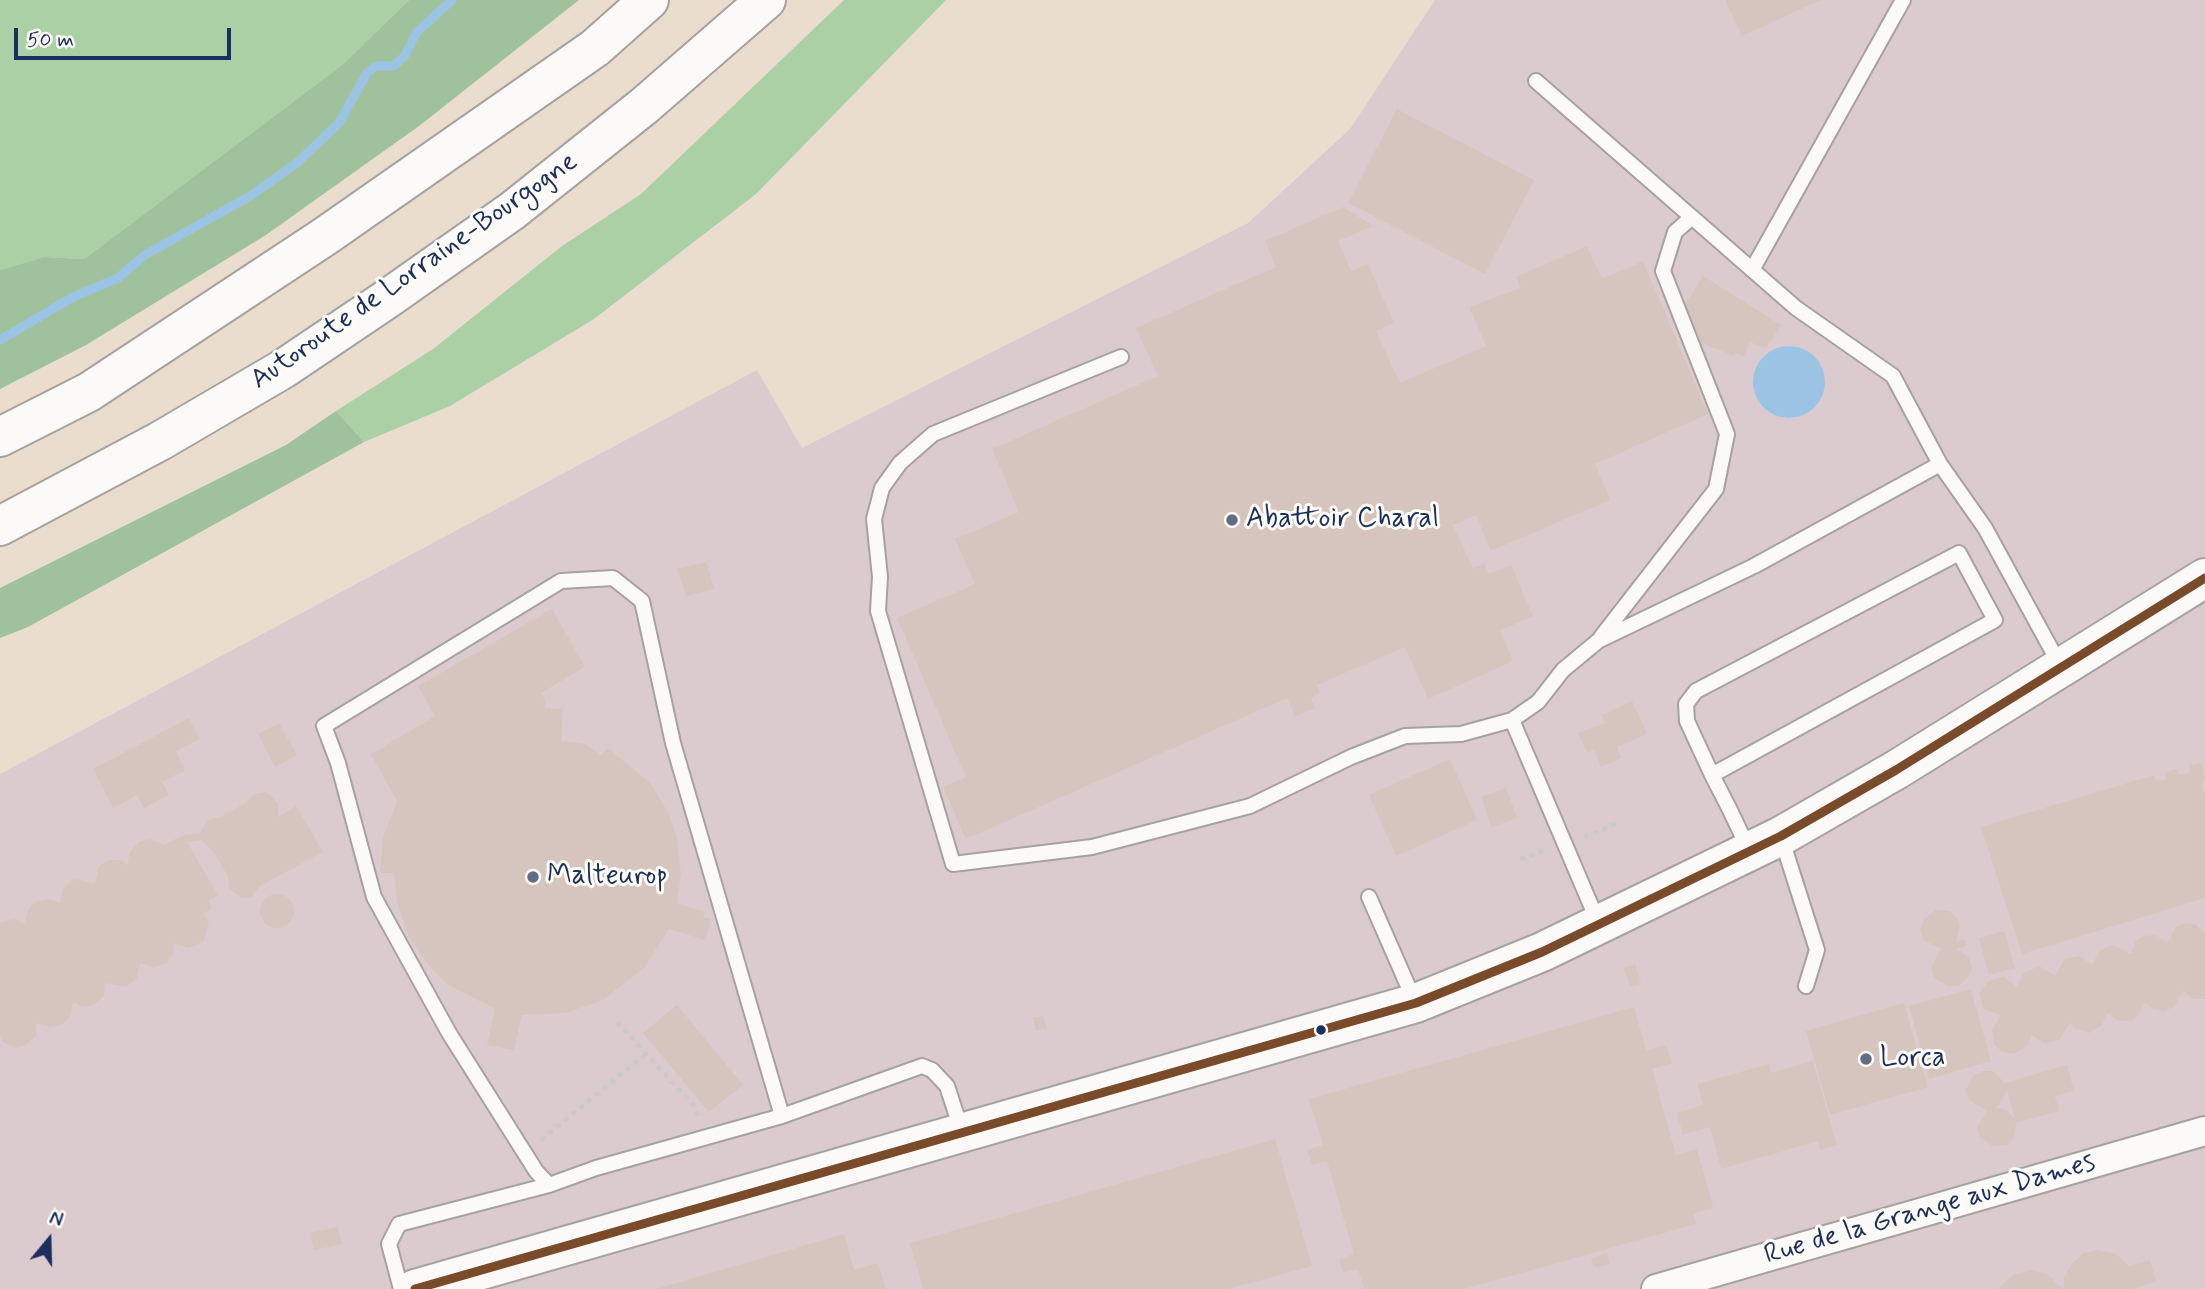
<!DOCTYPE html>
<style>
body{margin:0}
#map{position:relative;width:2205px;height:1289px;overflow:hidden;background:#eaddce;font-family:Mynerve,sans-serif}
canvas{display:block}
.north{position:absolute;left:14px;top:1205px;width:70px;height:70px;-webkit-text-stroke:5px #fdfcf7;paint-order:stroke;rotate:19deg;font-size:19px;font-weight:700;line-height:28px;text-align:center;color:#1b2f5e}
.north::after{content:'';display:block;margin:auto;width:24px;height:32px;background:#1b2f5e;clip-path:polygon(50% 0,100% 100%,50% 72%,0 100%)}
.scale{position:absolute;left:14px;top:28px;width:217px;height:32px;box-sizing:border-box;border:4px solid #1b2f5e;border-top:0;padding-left:9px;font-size:21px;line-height:24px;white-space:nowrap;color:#1b2f5e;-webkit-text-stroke:5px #fdfcf7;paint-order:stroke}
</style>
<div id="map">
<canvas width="2205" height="1289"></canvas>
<div class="north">N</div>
<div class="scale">50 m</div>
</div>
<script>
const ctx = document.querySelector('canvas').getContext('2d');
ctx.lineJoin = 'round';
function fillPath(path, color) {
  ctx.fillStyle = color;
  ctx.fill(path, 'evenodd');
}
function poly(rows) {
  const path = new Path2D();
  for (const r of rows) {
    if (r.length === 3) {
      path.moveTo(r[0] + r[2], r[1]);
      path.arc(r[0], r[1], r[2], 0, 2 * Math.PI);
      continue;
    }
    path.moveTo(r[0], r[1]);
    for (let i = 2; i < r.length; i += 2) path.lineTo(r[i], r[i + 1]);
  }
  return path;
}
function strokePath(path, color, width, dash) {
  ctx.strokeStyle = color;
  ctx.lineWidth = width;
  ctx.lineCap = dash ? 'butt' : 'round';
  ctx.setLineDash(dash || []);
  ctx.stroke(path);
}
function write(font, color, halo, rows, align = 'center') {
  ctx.font = font + ' Mynerve,sans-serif';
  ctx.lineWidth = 6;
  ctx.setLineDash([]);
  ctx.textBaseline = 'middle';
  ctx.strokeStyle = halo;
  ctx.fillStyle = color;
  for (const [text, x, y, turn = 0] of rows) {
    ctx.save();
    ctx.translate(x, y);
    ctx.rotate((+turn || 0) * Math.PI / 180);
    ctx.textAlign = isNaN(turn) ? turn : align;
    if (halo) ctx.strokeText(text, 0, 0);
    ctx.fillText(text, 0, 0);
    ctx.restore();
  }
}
const industrial = poly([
 [1435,0,2205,0,2205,1289,0,1289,0,774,757,370,802,448,1248,223,1350,129]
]);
const green = poly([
 [0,0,409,0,342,65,84,259,44,257,0,270],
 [844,0,946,0,756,194,594,319,450,406,364,442,336,411,433,349,562,246,641,194]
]);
const forest = poly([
 [409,0,579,0,419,126,266,235,86,345,0,389,0,270,44,257,84,259,342,65],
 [336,411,364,442,28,627,0,638,0,588,286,445]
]);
const water = poly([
 [1789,382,36]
]);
const stream = poly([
 [0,340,73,297,118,278,145,255,250,196,297,163,339,123,367,73,376,66,393,66,404,57,417,32,452,0]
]);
const building = poly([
 [1725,0,1821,0,1742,36],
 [1397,109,1534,180,1485,274,1348,203],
 [1343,207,1373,226,1338,241,1351,271,1368,264,1394,323,1376,331,1400,383,1486,346,1469,307,1521,288,1516,277,1587,246,1602,279,1643,261,1708,414,1595,464,1610,500,1491,551,1476,515,1453,525,1473,569,1484,563,1489,574,1511,565,1533,616,1500,631,1513,661,1428,699,1405,647,1317,685,1320,693,1311,698,1315,708,1295,716,1287,698,966,839,943,787,966,777,897,618,975,584,955,539,1019,512,992,449,1158,376,1136,328,1276,267,1265,241],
 [1703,276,1781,325,1766,348,1750,342,1744,356,1735,353,1734,356,1698,341,1684,306],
 [706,562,714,589,686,596,678,569],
 [552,609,585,667,541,693,546,701,545,708,563,709,561,741,585,744,601,755,608,748,650,783,669,814,677,838,681,874,677,903,705,912,703,917,710,919,710,924,705,940,669,929,644,968,603,1000,565,1013,522,1015,514,1050,487,1045,495,1009,448,985,429,966,409,936,397,902,394,873,380,873,383,837,397,801,371,754,435,716,418,686],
 [1632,701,1647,734,1617,747,1621,758,1601,767,1594,750,1587,753,1578,733,1605,723,1602,715],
 [189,718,200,739,176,751,185,770,162,782,169,795,144,808,137,795,113,808,93,769],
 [279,723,297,755,275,767,258,734],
 [1450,759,1477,820,1396,856,1369,795],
 [2201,763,2205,778,2201,784,2205,799,2205,898,2022,954,1981,827,2154,775,2156,781,2166,779,2165,772,2177,769,2179,775,2190,773,2189,765],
 [1506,788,1517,818,1492,827,1481,797],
 [266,792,278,803,278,817,296,806,323,852,260,886,251,897,242,898,229,889,228,876,213,851,201,840,187,842,218,895,208,901,212,908,203,914,209,923,203,942,189,948,174,943,173,954,167,963,154,968,140,963,137,978,126,987,105,983,104,996,94,1005,83,1007,73,1002,70,1016,63,1024,50,1027,37,1023,36,1036,26,1045,16,1048,3,1042,0,1037,0,923,14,919,25,924,28,909,35,902,48,899,60,903,62,891,67,884,76,879,95,884,99,866,108,860,120,860,127,865,130,851,139,842,150,839,164,845,183,835,200,833,208,820,220,817,245,803,254,794],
 [277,911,17],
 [1936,910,1949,911,1958,919,1960,925,1956,941,1964,939,1966,946,1957,949,1969,957,1972,967,1968,977,1958,986,1948,986,1934,978,1931,967,1941,949,1923,940,1920,930,1924,919],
 [2186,923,2196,925,2205,933,2205,999,2193,999,2183,991,2174,1007,2163,1011,2150,1007,2145,1002,2140,1014,2131,1021,2118,1021,2108,1013,2102,1025,2089,1033,2076,1029,2070,1023,2059,1040,2044,1043,2031,1035,2028,1045,2014,1054,2003,1052,1994,1045,1992,1030,2001,1016,1983,1008,1979,993,1990,980,2004,977,2017,987,2023,974,2039,966,2055,976,2065,959,2080,956,2092,965,2100,950,2113,945,2131,954,2135,942,2143,936,2156,935,2167,943,2176,927],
 [2004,931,2015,968,1989,975,1979,938],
 [1635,964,1641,983,1630,987,1624,968],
 [1971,989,1991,1061,1929,1079,1909,1006],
 [1904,1003,1928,1087,1830,1115,1806,1031],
 [677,1005,743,1085,709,1112,643,1033],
 [1634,1007,1646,1050,1666,1045,1672,1063,1652,1069,1676,1155,1697,1149,1703,1170,1713,1207,1693,1214,1696,1224,1464,1289,1364,1289,1358,1269,1343,1273,1339,1259,1354,1254,1327,1161,1312,1165,1307,1150,1323,1145,1309,1099],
 [1043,1016,1047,1028,1036,1031,1033,1018],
 [1813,1061,1837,1145,1820,1150,1818,1141,1721,1169,1710,1127,1683,1135,1677,1113,1703,1105,1697,1084,1769,1064,1771,1073],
 [2067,1065,2074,1091,2055,1096,2059,1111,2016,1123,2014,1137,2007,1145,1992,1146,1980,1138,1977,1128,1987,1111,1969,1100,1966,1090,1974,1075,1983,1071,1993,1071,2005,1083],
 [2007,1090,2015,1119,2007,1110,1997,1108],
 [1275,1139,1312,1266,1228,1289,923,1289,910,1243],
 [338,1227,342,1244,314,1250,310,1233],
 [844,1234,854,1270,878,1263,886,1289,656,1289],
 [2097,1250,2116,1254,2129,1266,2150,1260,2156,1281,2135,1289,2064,1289,2064,1277,2072,1263,2084,1253],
 [1607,1253,1610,1264,1594,1268,1591,1258],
 [2031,1270,2047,1274,2062,1289,1998,1289,2012,1275]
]);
const path = poly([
 [1584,837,1618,823],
 [1520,859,1546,850],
 [617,1022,695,1107,699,1119],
 [541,1140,647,1053]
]);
const lane = poly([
 [1752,270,1903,0],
 [1121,357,933,434,900,463,882,488,874,519,880,577,878,611,953,864,1092,847,1250,806,1351,757,1405,736,1461,734,1512,720,1538,702,1563,670,1598,641,1754,566,1940,464,1893,376,1796,308,1536,81],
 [1940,464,1985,528,2061,667],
 [1601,637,1716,489,1727,434,1663,271,1675,232,1692,217],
 [1512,720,1598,922],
 [1712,775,1995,620,1959,553,1696,691,1686,704,1687,721,1712,775,1729,808,1749,850],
 [1781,837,1817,950,1806,986],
 [1369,897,1415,1002],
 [549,1185,536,1171,449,1033,374,897,338,763,324,726,561,581,613,578,642,601,673,743,782,1116],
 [401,1289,389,1244,399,1224,549,1185,596,1168,782,1116,922,1066,932,1070,947,1086,962,1132]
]);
const street = poly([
 [1656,1289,2205,1131]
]);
const secondary = poly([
 [415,1289,1416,1003,1542,952,1781,836,1896,770,2205,578]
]);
const highway = poly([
 [0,437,89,392,324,237,595,48,649,0],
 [0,526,160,441,283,369,387,299,512,211,644,106,766,0]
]);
const bus1 = poly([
 [415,1289,1416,1003,1542,952,1781,836,1896,770,2205,578]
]);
const markers = [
 [1232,520,7,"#636c85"],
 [533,877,7,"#636c85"],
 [1321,1030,6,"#1b2f5e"],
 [1866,1059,7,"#636c85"]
];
const streetNames = [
 ["Autoroute de Lorraine-Bourgogne",415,272,-35],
 ["Rue de la Grange aux Dames",1930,1210,-16]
];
const poiNames = [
 ["Abattoir Charal",1246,520],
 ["Malteurop",547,877],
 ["Lorca",1880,1059]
];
fillPath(industrial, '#dccbce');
fillPath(green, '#acd0a6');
fillPath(forest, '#9fc29c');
fillPath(water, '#9bc4e4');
strokePath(stream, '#9bc4e4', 9);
fillPath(building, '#d5c5be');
strokePath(lane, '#a6a29f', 18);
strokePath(street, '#a6a29f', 32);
strokePath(secondary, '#a6a29f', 42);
strokePath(highway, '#a6a29f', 42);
strokePath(path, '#cbc9ca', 4.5, [5, 5]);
strokePath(lane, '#fcfaf8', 14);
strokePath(street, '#fcfaf8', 28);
strokePath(secondary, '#fcfaf8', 38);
strokePath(highway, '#fcfaf8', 38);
strokePath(bus1, '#7a4b2a', 9);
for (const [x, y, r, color] of markers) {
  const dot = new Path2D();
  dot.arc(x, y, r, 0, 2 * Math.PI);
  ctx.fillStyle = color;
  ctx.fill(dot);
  strokePath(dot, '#fdfcf7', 2.5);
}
write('28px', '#1b2f5e', '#fdfcf7', streetNames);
write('28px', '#1b2f5e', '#fdfcf7', poiNames, 'left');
</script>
